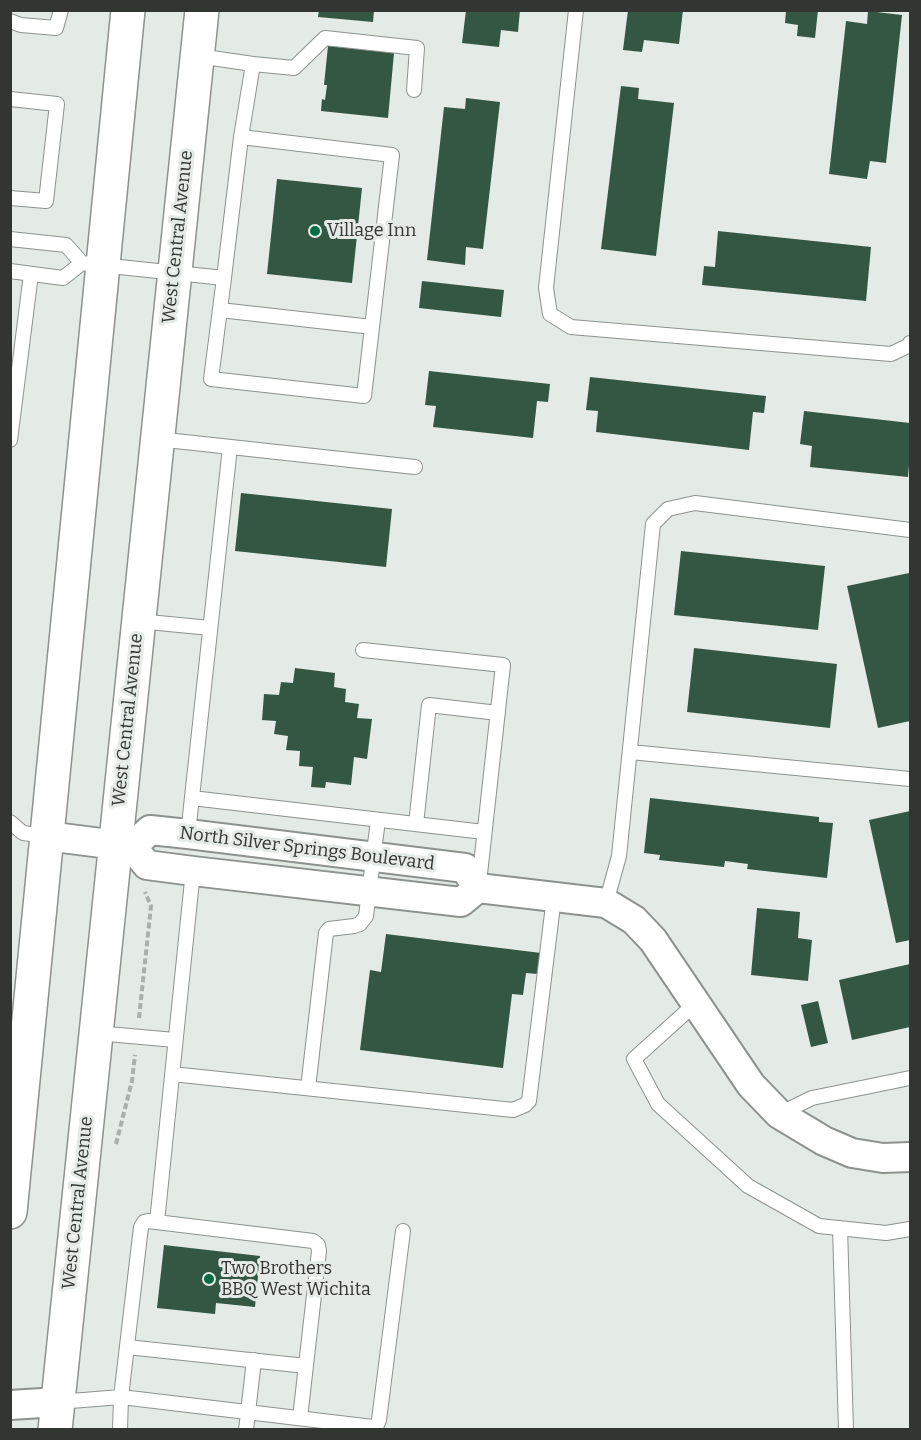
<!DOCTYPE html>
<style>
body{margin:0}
#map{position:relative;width:921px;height:1440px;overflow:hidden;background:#e4eae6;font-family:Bitter,serif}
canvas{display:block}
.frame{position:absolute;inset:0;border:12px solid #333533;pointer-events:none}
</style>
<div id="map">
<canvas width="921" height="1440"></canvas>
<div class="frame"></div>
</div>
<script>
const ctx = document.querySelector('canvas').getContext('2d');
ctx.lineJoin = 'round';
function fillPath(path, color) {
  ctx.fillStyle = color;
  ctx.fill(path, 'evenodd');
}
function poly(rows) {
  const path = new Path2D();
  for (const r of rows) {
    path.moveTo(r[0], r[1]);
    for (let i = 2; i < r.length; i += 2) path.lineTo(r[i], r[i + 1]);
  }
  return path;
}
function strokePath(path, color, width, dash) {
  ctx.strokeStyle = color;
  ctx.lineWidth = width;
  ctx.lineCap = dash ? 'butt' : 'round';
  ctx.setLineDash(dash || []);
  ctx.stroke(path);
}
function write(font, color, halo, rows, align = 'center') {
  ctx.font = font + ' Bitter,serif';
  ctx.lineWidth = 6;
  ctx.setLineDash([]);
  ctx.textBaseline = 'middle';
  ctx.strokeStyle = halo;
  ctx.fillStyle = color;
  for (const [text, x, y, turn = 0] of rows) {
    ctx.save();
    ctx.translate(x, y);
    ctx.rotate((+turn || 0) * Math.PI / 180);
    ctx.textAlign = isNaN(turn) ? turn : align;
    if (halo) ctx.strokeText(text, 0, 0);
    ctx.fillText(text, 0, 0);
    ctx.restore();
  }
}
const building = poly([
 [319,10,374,10,373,22,318,17],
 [466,10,520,10,518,32,501,30,499,47,462,43],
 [628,10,683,10,679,44,644,40,642,52,623,50],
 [786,10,818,10,815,38,797,36,798,25,785,23],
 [868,11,902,15,886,163,870,161,867,179,829,174,846,21,867,24],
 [328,46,394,53,388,118,321,111,322,99,325,100,327,85,324,85],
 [621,86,639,88,638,99,674,103,656,256,601,249],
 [466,98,500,102,483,249,466,247,465,265,427,260,444,107,465,109],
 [277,179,362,188,352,283,267,274],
 [718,231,871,247,866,301,702,285,704,266,715,267],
 [422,281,504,290,501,317,419,308],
 [429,371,550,384,548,402,537,401,533,438,433,427,436,406,425,405],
 [590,377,766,396,764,413,753,412,749,450,596,432,598,411,586,410],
 [804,411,910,423,910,453,908,477,810,467,812,446,800,444],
 [241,493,392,509,386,567,235,551],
 [681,551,825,566,818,630,674,615],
 [909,573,910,580,910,721,878,728,847,586],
 [694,648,837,664,830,728,687,712],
 [295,668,335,673,334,687,346,689,345,702,359,704,357,718,372,719,367,759,354,757,351,785,326,782,325,788,311,787,313,767,299,766,300,751,286,750,288,736,274,734,276,721,262,720,264,694,279,695,281,682,293,683],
 [650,798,819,817,819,822,833,823,827,878,747,869,748,864,725,861,724,867,659,860,660,855,644,853],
 [910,811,910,940,896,943,869,820],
 [757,908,800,912,798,938,812,940,808,981,751,975],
 [386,934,541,953,538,974,526,973,523,995,512,994,503,1068,360,1050,370,970,381,972],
 [910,964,910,1027,852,1040,839,980],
 [818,1001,828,1043,811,1047,801,1005],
 [164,1245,260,1256,255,1307,216,1303,215,1314,157,1308]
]);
const path = poly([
 [139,1018,151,906,145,892],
 [116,1144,132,1081,135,1055]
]);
const lane = poly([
 [576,10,546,288,550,314,571,327,891,354,910,345,910,343],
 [10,21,21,25,56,28,61,10],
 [198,56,253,64,241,137],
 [253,64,294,68,325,38,417,48,414,90],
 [10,99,57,104,46,201,10,198],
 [10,239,66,245,82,263,224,278,211,379,364,396,392,155,241,137,224,278],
 [10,271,63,278,82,263],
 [220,310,372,327],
 [157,439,415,467],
 [10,440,31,274],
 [138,621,210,628],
 [363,650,503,665,479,883],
 [630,752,910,779],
 [192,798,484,832],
 [10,822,23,833,47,836],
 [416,824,429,705,498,713],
 [188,834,230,447],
 [606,903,619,856,653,524,668,509,695,503,910,530],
 [696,1003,634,1059,658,1104,748,1186,819,1226,886,1233,910,1229],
 [96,1033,175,1040],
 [172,1074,513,1110,525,1105,529,1101,554,897],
 [308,1088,326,933,329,929,354,926,360,924,366,916,378,820],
 [779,1114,812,1098,910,1078],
 [157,1222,193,871],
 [840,1228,846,1430],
 [127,1347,306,1366],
 [58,1402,121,1397,373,1427,377,1425,379,1420,403,1231],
 [120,1430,121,1397,141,1227,144,1222,148,1221,313,1241,318,1245,319,1251,300,1418],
 [246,1430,254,1360]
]);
const street = poly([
 [47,836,132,847,147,865,193,871,461,902,478,888,606,903,634,920,653,940,751,1085,779,1114,824,1141,852,1153,883,1158,910,1157],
 [132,847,150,830,188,834,465,868,478,888],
 [10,1405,58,1402]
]);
const secondary = poly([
 [10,1212,128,10],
 [55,1430,202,10]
]);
const markers = [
 [315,231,6,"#046c42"],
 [209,1279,6,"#046c42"]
];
const poiNames = [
 ["Village Inn",327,231],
 ["Two Brothers",221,1269],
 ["BBQ West Wichita",221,1290]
];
const streetNames = [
 ["West Central Avenue",178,237,-84],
 ["West Central Avenue",128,720,-84],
 ["North Silver Springs Boulevard",307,849,7],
 ["West Central Avenue",78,1203,-84]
];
fillPath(building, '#345743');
strokePath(lane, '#8d928f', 16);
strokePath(street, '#8d928f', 32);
strokePath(secondary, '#8d928f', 36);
strokePath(path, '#aaafab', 4, [6, 3]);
strokePath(lane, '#fff', 14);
strokePath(street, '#fff', 28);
strokePath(secondary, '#fff', 33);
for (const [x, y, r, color] of markers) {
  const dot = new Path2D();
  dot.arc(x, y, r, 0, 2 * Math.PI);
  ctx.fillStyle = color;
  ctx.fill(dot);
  strokePath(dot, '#e4eae6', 2);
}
write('18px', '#333533', '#e4eae6', poiNames, 'left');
write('18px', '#333533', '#e4eae6', streetNames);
</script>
